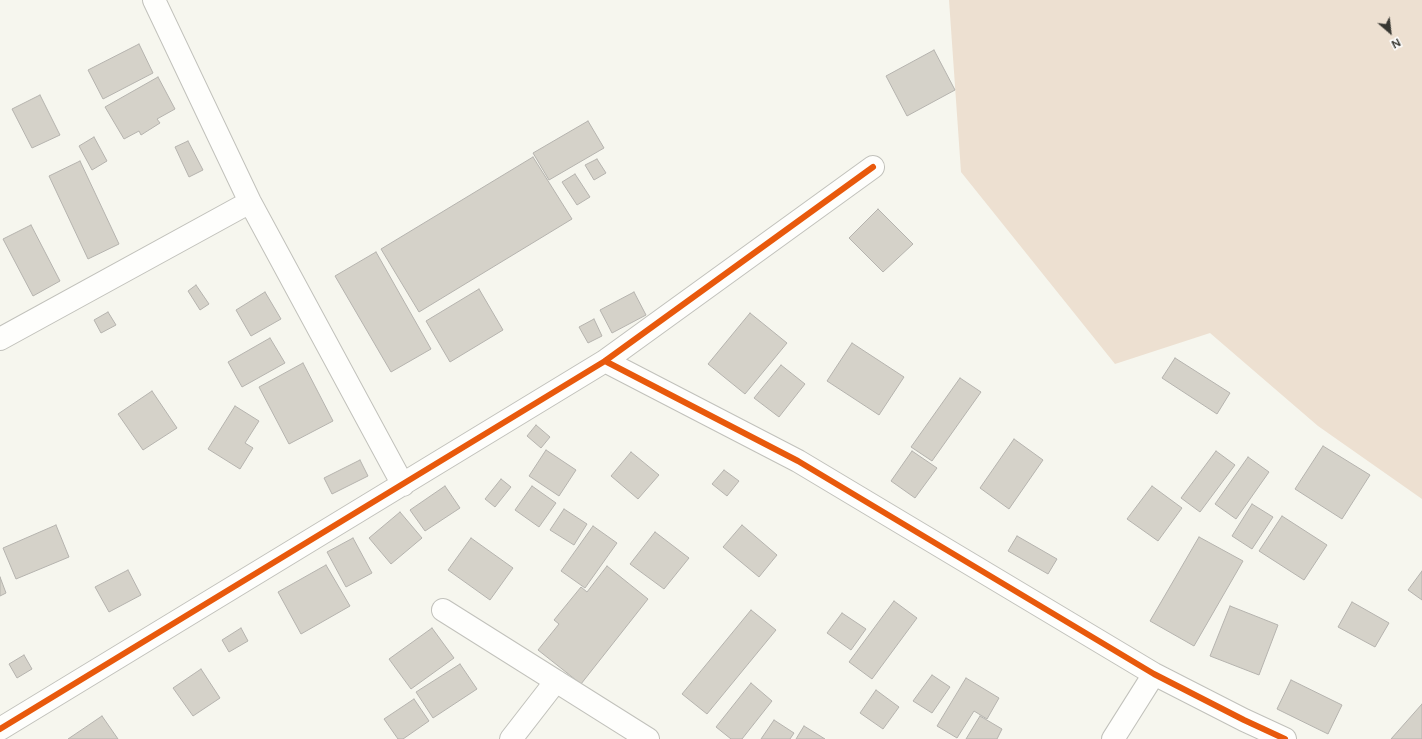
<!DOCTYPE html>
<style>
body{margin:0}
#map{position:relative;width:1422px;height:739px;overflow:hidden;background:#f6f6ee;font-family:Figtree,sans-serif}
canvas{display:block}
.north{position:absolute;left:1370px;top:12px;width:40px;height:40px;-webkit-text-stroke:3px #fff;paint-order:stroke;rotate:152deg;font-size:11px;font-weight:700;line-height:16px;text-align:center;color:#383832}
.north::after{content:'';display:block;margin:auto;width:14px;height:18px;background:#383832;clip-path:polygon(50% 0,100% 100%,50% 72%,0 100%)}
</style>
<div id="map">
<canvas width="1422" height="739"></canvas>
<div class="north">N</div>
</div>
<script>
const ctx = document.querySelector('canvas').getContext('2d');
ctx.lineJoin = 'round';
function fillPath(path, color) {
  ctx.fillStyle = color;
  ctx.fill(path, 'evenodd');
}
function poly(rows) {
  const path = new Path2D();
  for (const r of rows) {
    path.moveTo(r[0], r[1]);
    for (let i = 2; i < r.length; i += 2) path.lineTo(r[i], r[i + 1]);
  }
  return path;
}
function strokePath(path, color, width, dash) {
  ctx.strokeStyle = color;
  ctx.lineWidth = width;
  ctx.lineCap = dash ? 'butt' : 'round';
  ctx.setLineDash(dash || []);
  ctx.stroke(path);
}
const green = poly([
 [949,0,1422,0,1422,499,1318,426,1210,333,1115,364,961,172]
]);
const building = poly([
 [139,44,153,73,103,99,88,70,139,44],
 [934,50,955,90,907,116,886,76,934,50],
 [158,77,175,109,157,119,160,123,141,135,139,131,124,139,105,107,158,77],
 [40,95,60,135,32,148,12,109,40,95],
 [588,121,604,148,549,180,533,153,588,121],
 [94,137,107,161,92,170,79,146,94,137],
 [188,141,203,170,189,177,175,147,188,141],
 [533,157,572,219,419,312,381,249,533,157],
 [597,159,606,173,594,180,585,165,597,159],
 [80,161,119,244,88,259,49,176,80,161],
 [575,174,590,197,577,205,562,182,575,174],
 [878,209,913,244,883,272,849,238,878,209],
 [31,225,60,281,33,296,3,239,31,225],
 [376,252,431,349,391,372,335,276,376,252],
 [196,285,209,304,200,310,188,291,196,285],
 [479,289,503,330,450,362,426,321,479,289],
 [265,292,281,319,251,336,236,310,265,292],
 [634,292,646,315,612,333,600,310,634,292],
 [108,312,116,325,101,333,94,320,108,312],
 [750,313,787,343,745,394,708,364,750,313],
 [594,319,602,336,588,343,579,327,594,319],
 [270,338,285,363,242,387,228,362,270,338],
 [852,343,904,377,879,415,827,381,852,343],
 [1175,358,1230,393,1217,414,1162,378,1175,358],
 [303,363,333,421,289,444,259,387,303,363],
 [781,365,805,384,779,417,754,398,781,365],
 [960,378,981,392,932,461,911,447,960,378],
 [152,391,177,428,143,450,118,414,152,391],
 [235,406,259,421,245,443,253,448,240,469,208,449,235,406],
 [536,425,550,437,541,448,527,436,536,425],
 [1014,439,1043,460,1009,509,980,488,1014,439],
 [1323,446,1370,475,1342,519,1295,489,1323,446],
 [546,450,576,470,559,496,529,476,546,450],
 [912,451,937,468,915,498,891,481,912,451],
 [1216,451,1235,465,1200,512,1181,498,1216,451],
 [631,452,659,475,638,499,611,476,631,452],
 [1248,457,1269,472,1236,519,1215,504,1248,457],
 [360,460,368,476,332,494,324,478,360,460],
 [724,470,739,481,727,496,712,484,724,470],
 [501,479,511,487,495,507,485,499,501,479],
 [445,486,460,508,425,531,410,510,445,486],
 [532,486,556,503,539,527,515,510,532,486],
 [1152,486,1182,508,1158,541,1127,519,1152,486],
 [1252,504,1273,517,1252,549,1232,536,1252,504],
 [564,509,587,524,574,545,550,530,564,509],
 [400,512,422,538,391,564,369,538,400,512],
 [1282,516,1327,545,1304,580,1259,551,1282,516],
 [56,525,69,557,16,579,3,548,56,525],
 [742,525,777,555,759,577,723,547,742,525],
 [593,526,617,543,585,588,561,571,593,526],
 [655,532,689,558,664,589,630,564,655,532],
 [1017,536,1057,559,1048,574,1008,551,1017,536],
 [1199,537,1243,561,1194,646,1150,621,1199,537],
 [353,538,372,573,346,587,327,552,353,538],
 [471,538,513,568,490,600,448,570,471,538],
 [326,565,350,606,301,634,278,592,326,565],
 [607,566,648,599,581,684,538,650,559,624,554,620,581,587,587,592,607,566],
 [128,570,141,595,109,612,95,587,128,570],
 [1422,571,1422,600,1408,590,1422,571],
 [0,577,6,593,0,596,0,577],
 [894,601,917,618,872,679,849,662,894,601],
 [1352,602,1389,623,1375,647,1338,627,1352,602],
 [1230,606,1278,625,1259,675,1210,656,1230,606],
 [751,610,776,630,707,714,682,694,751,610],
 [842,613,866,629,851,650,827,633,842,613],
 [241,628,248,641,229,652,222,640,241,628],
 [432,628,454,658,411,689,389,659,432,628],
 [24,655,32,669,17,678,9,664,24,655],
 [460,664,477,689,433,718,416,692,460,664],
 [201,669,220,698,193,716,173,688,201,669],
 [932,675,950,687,932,713,913,701,932,675],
 [966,678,999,698,987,719,974,711,957,738,937,726,966,678],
 [1291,680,1342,705,1328,734,1277,709,1291,680],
 [751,683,772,701,742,739,731,739,716,727,751,683],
 [876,690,899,707,883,729,860,713,876,690],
 [414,699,429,721,403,739,398,739,384,719,414,699],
 [1422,704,1422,739,1391,739,1422,704],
 [102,716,118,739,68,739,102,716],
 [980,716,1002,729,997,739,966,739,980,716],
 [774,720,794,733,790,739,761,739,774,720],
 [804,726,825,739,796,739,804,726]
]);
const street = poly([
 [154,0,250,202,403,485],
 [0,339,250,202],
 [605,361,798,461,1154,674,1244,720,1285,739],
 [443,610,648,739],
 [0,729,605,361,873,167],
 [511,739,556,681],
 [1113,739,1154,674]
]);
const cycleway = poly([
 [605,361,798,461,1154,674,1244,720,1285,739],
 [0,729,605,361,873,167]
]);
fillPath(green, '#ede0d1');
fillPath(building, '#d5d2c9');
strokePath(building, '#b5b3ae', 1);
strokePath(street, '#c1c1bb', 24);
strokePath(street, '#fefefc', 22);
strokePath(cycleway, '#e8590c', 6);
</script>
